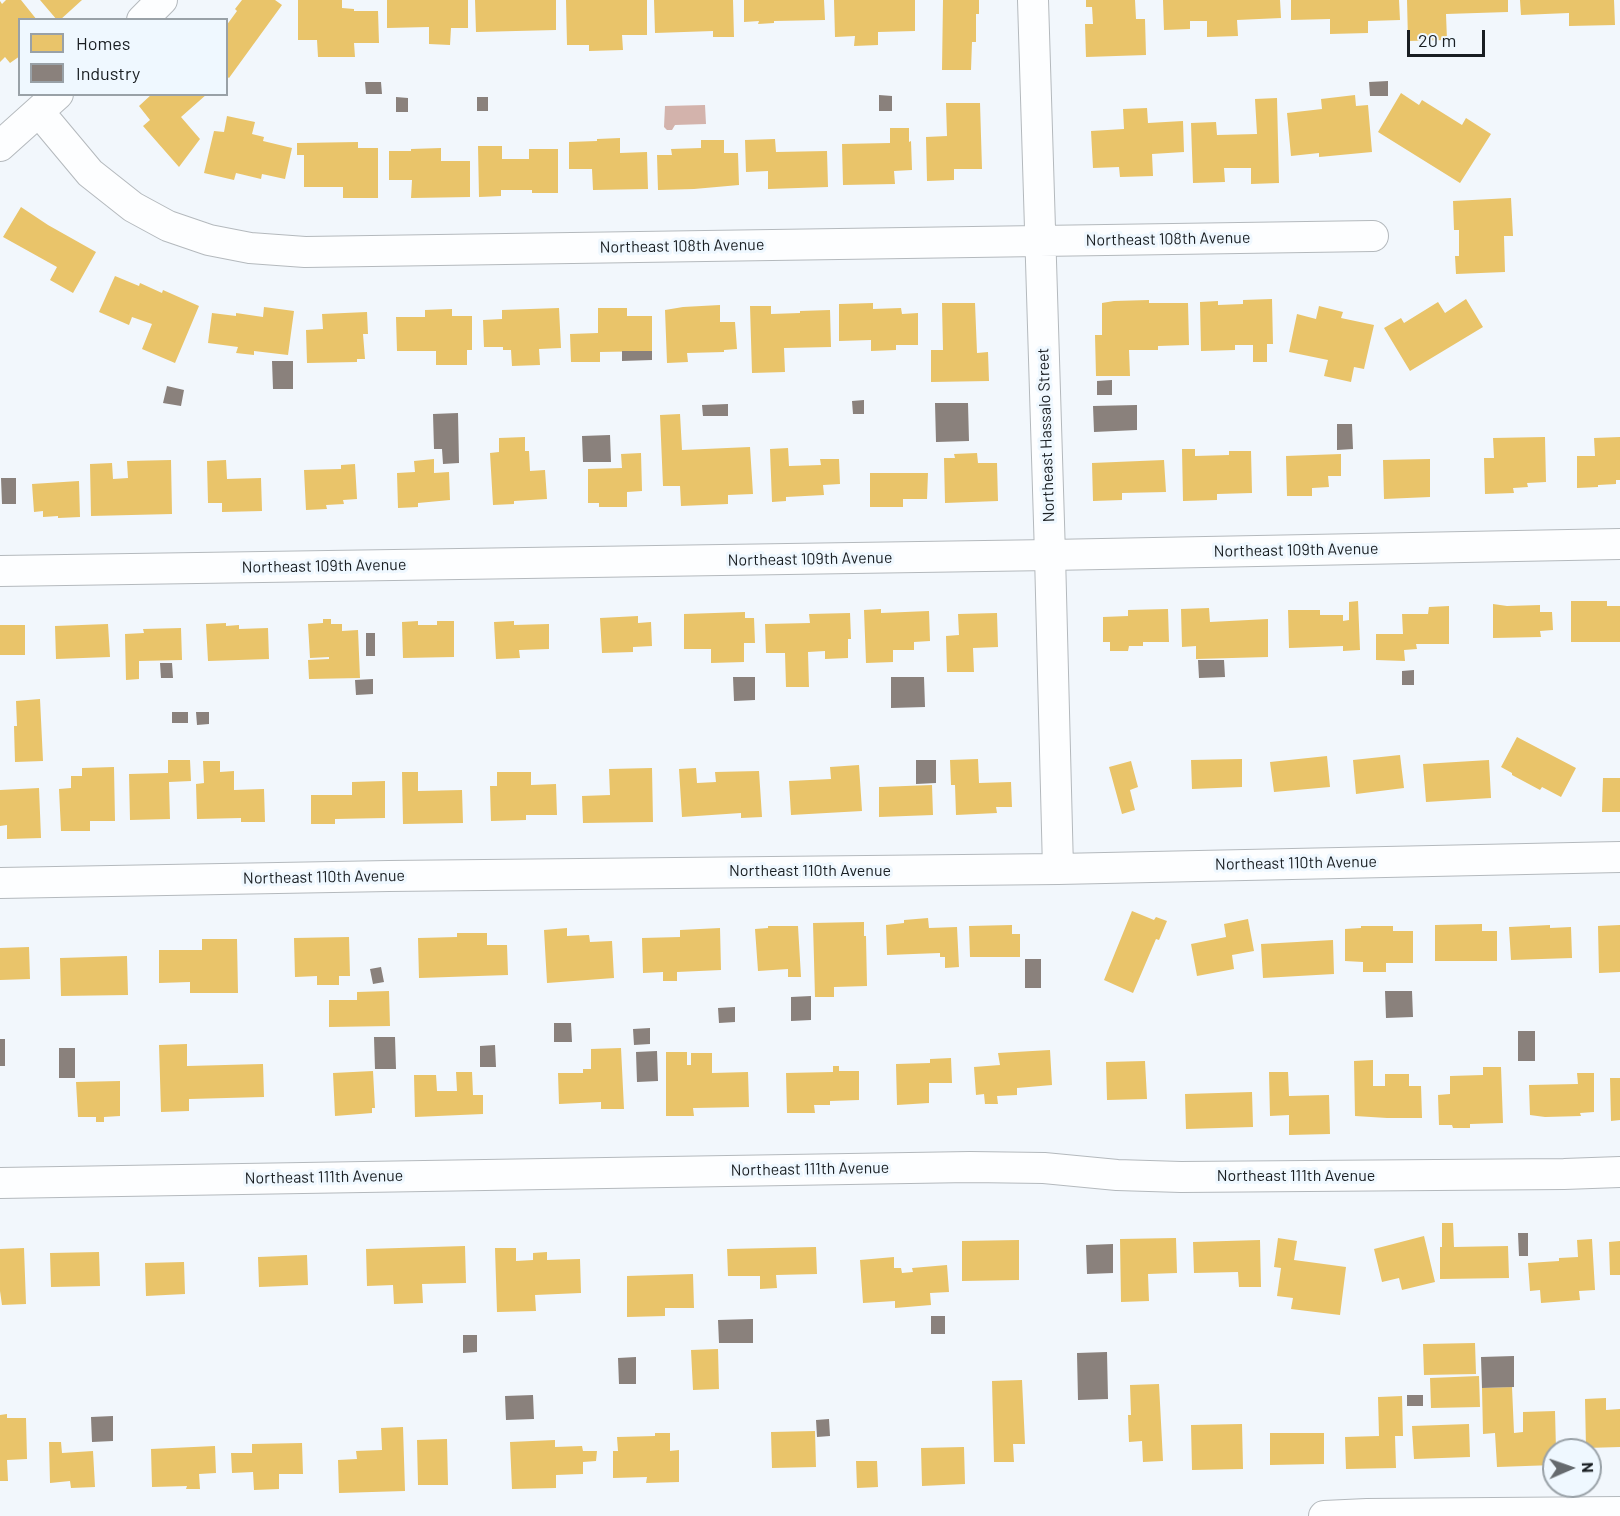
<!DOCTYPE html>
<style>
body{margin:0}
#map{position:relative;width:1620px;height:1516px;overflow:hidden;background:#f2f7fc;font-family:Barlow,sans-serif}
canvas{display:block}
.legend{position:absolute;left:18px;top:18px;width:210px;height:78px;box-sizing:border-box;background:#eff8ff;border:2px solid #99a1a7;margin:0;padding:8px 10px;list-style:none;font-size:18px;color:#191e22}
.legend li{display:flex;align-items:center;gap:12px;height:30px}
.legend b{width:30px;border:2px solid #99a1a7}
.north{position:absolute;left:1542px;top:1438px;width:60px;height:60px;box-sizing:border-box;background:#eff8ff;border:2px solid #99a1a7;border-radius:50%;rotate:88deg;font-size:16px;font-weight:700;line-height:24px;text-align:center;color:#191e22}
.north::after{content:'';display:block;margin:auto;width:21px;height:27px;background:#656a6e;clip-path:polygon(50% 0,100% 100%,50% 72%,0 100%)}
.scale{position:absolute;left:1407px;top:30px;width:78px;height:27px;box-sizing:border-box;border:3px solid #191e22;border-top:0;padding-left:8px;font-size:18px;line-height:21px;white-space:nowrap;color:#191e22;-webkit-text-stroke:4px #eff8ff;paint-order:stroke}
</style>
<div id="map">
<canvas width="1620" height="1516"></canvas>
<ul class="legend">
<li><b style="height:16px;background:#e9c46a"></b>Homes</li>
<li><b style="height:16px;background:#8a817c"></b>Industry</li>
</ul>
<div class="north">N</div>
<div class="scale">20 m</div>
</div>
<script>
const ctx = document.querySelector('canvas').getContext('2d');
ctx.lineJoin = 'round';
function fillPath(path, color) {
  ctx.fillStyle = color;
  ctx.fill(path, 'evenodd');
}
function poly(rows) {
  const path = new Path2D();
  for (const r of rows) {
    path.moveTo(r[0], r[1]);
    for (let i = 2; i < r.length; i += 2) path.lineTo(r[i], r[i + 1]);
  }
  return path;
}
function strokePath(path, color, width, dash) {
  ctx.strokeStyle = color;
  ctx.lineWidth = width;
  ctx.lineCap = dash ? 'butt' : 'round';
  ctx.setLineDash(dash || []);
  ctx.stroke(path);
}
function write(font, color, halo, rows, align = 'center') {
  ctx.font = font + ' Barlow,sans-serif';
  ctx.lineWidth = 6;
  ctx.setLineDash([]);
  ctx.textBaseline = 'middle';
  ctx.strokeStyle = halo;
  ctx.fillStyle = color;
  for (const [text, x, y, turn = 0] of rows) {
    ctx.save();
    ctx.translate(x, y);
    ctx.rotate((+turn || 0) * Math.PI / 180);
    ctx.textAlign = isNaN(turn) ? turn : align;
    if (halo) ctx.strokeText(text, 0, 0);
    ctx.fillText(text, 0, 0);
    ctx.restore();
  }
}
const water = poly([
 [705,105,706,124,675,125,672,130,667,130,664,127,665,106]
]);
const homes = poly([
 [6,0,21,0,37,20,20,20,20,56,10,63,5,57,0,62,0,1,2,4],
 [40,0,82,0,60,20,57,20],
 [242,0,275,0,282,5,229,78,226,76,226,26,237,11,235,9],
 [298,0,342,0,342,8,354,9,354,11,378,11,379,43,354,43,355,57,318,57,317,40,298,40],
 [387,0,468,0,468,28,451,28,450,45,429,44,429,27,387,28],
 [475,0,556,0,556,30,476,32],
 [566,0,647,0,647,35,622,35,623,50,589,51,589,45,567,45],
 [654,0,733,0,734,37,713,37,713,31,655,33],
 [744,0,824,0,825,20,774,21,774,23,758,24,759,21,744,22],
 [834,0,915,0,915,31,878,32,878,45,854,46,855,36,835,37],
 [943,0,979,0,979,14,976,14,976,42,972,42,971,70,942,70],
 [1086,0,1135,0,1136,19,1145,19,1146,55,1086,57,1085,24,1093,24,1092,7,1086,7],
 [1163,0,1280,0,1281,18,1237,20,1238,36,1207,37,1207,21,1190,21,1190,29,1164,30],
 [1291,0,1399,0,1400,20,1368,21,1368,33,1330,34,1330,19,1291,20],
 [1407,0,1508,0,1508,12,1446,14,1447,40,1408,41],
 [1520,0,1614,0,1615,25,1569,26,1569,13,1521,15],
 [1401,93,1419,105,1422,100,1462,125,1466,118,1491,134,1460,183,1378,132],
 [152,94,207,94,181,117,200,139,179,167,143,126,150,120,139,106],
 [1355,95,1356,106,1368,105,1372,152,1319,157,1319,153,1291,156,1287,113,1322,109,1321,99],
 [1277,98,1279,183,1251,184,1251,168,1224,168,1225,182,1193,183,1191,123,1216,122,1217,135,1257,134,1255,99],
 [946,103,980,103,982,169,954,169,954,180,927,181,926,137,947,136],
 [1147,108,1148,123,1183,121,1184,152,1152,154,1153,176,1120,177,1119,167,1093,168,1091,131,1124,129,1123,109],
 [227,116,255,122,252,134,264,137,263,141,292,148,285,179,262,174,261,179,236,173,234,180,204,173,214,131,224,132],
 [890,128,909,128,909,142,911,141,912,170,894,171,895,184,843,185,842,144,890,143],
 [620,138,620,153,647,152,648,189,593,190,592,169,569,169,569,142,597,141,597,139],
 [775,139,776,152,827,151,828,187,768,189,768,171,746,172,745,140],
 [701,140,724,140,724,153,738,153,739,185,694,189,658,190,657,155,672,155,671,149,701,148],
 [358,142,358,148,378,148,378,198,343,198,343,187,304,187,304,155,297,155,297,143],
 [478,146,502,146,502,159,529,159,529,149,558,149,558,193,532,193,532,190,501,190,501,196,479,197],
 [441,148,441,161,470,161,470,197,411,198,412,180,389,180,389,151,411,151,411,149],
 [1511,198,1513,236,1504,236,1505,272,1456,274,1455,256,1459,256,1459,230,1454,230,1453,201],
 [21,207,48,225,96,252,73,293,50,280,57,267,3,237],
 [115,276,139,286,140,283,162,293,163,290,199,306,175,363,142,349,152,324,132,317,129,325,99,312],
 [1272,299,1273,344,1267,344,1267,362,1253,362,1253,345,1235,345,1235,350,1201,351,1200,302,1218,301,1218,305,1243,304,1243,300],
 [1466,299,1483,327,1410,371,1384,328,1401,318,1404,323,1438,302,1445,313],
 [1149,300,1149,303,1188,303,1189,345,1158,346,1158,350,1129,350,1130,376,1096,376,1095,335,1102,335,1102,303,1114,301],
 [873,303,873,309,901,308,902,314,918,313,918,345,896,345,896,350,871,351,871,340,839,341,839,304],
 [942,303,975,303,977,353,988,352,989,381,931,382,931,350,943,350],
 [720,305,720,322,735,322,737,349,724,350,724,352,687,353,688,362,667,363,665,310,683,307],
 [750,306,771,306,771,314,800,313,800,311,830,310,831,347,784,348,785,372,752,373],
 [1319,306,1343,312,1341,318,1374,325,1364,369,1354,367,1351,382,1324,376,1328,360,1289,352,1297,314,1316,319],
 [264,307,294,311,288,355,254,351,254,355,236,353,238,347,208,343,212,313,236,316,236,313,263,317],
 [559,308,561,348,539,349,540,365,512,366,511,350,503,350,503,347,484,347,483,320,502,319,502,310],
 [598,308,627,308,627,316,652,316,652,351,600,352,600,362,571,362,570,334,598,333],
 [452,309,452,316,472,316,472,350,467,350,467,365,436,365,436,351,397,351,396,317,425,317,425,310],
 [367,312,368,334,363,334,365,359,357,359,357,362,307,363,306,330,323,329,322,314],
 [680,414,682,450,750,447,753,494,728,495,728,504,681,506,680,486,663,486,660,415],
 [525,437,525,451,529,451,530,471,545,470,547,499,514,501,514,504,493,505,490,453,499,452,499,438],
 [1545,437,1546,482,1527,483,1528,487,1513,488,1514,493,1485,494,1484,458,1494,458,1493,438],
 [1620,437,1620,480,1616,480,1616,484,1598,485,1598,487,1577,488,1577,456,1595,456,1594,438],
 [788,448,789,466,821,465,820,459,839,459,840,484,823,485,824,495,786,497,786,501,772,502,770,449],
 [1182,449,1195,449,1195,456,1229,455,1229,451,1251,451,1252,493,1217,494,1217,500,1183,501],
 [641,453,642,491,627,492,627,507,599,507,599,503,588,503,588,469,622,468,621,454],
 [977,453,978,463,997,463,998,501,945,503,944,458,955,458,954,454],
 [1341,454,1341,476,1328,476,1329,487,1312,488,1312,496,1287,496,1286,456],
 [434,459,434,473,449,472,450,500,418,503,418,507,398,508,397,473,415,472,414,461],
 [1430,459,1430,497,1384,499,1383,460],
 [171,460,172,514,91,516,90,464,112,463,113,479,128,478,127,461],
 [226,460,227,479,261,478,262,511,222,512,222,503,208,503,207,461],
 [1164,460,1166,492,1122,493,1122,500,1093,501,1092,463],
 [355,464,357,499,343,500,344,504,326,505,327,509,306,510,304,470,341,469,341,465],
 [870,473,928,473,927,499,903,499,903,507,870,507],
 [79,481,80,517,58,518,58,516,43,517,43,511,34,512,32,484],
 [1358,601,1360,650,1343,651,1343,646,1289,648,1288,610,1320,610,1320,615,1343,615,1343,621,1349,620,1349,602],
 [1571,601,1607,601,1607,606,1620,606,1620,642,1571,642],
 [1493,604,1507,606,1540,605,1540,612,1552,612,1553,630,1540,631,1541,637,1493,638],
 [1449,606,1449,644,1416,644,1417,649,1404,650,1405,661,1376,660,1376,634,1403,634,1402,614,1428,614,1429,607],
 [1209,608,1210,622,1268,619,1268,657,1196,659,1196,646,1182,647,1181,609],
 [881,609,881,613,929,611,930,641,914,642,914,650,893,650,893,662,866,663,864,610],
 [1168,609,1169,642,1143,642,1143,646,1129,646,1128,651,1110,651,1110,642,1103,642,1103,617,1128,616,1128,610],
 [745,612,745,618,754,618,755,643,744,643,744,662,711,663,711,649,684,649,684,614],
 [850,613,851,639,848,639,848,658,825,659,825,651,808,652,809,687,786,687,785,653,766,653,765,624,810,623,809,614],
 [997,613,998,647,973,648,974,672,947,672,946,636,959,635,958,614],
 [638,616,638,623,651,622,652,646,633,647,633,652,602,653,600,618],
 [323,619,331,619,331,624,342,624,342,631,358,630,360,678,309,679,308,660,329,659,329,657,310,658,308,624,323,623],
 [418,621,418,625,437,625,437,621,454,621,454,657,403,658,402,622],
 [514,621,514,625,549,624,549,649,519,650,520,658,496,659,494,622],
 [226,623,226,626,239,625,239,629,268,628,269,659,208,661,206,624],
 [108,624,110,657,56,659,55,626],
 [0,625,25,625,25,655,0,655],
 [181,628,182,660,139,661,139,679,126,680,125,634,144,633,143,629],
 [40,699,43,761,15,762,14,726,17,726,16,701],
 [1517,737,1576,768,1561,797,1542,787,1540,790,1512,775,1512,773,1501,767],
 [1400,755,1404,788,1356,794,1353,760],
 [1327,756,1330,787,1274,792,1270,762],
 [978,759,979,783,1011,782,1012,807,996,807,997,813,956,815,955,785,951,785,950,760],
 [1242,759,1242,787,1192,789,1191,760],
 [168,760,190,760,191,781,169,782,170,819,130,820,129,774,168,773],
 [1489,760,1491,798,1426,802,1423,764],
 [203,761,220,761,220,772,234,771,234,790,264,789,265,822,241,822,241,818,197,819,196,784,204,783],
 [1131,761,1138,787,1130,790,1135,810,1122,814,1109,767],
 [859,765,862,811,791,815,789,781,831,779,830,767],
 [114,767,115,821,90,821,90,831,61,831,59,789,71,788,71,776,82,776,82,768],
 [652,768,653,822,583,823,582,796,610,795,609,769],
 [696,768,697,783,716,782,715,772,759,771,762,817,741,818,741,813,682,817,679,769],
 [402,772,418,772,418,791,462,790,463,823,403,824],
 [497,772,531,772,531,785,556,784,557,815,526,815,526,820,491,821,490,786,497,786],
 [1603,778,1620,778,1620,812,1602,812],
 [385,781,385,818,335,819,335,824,311,824,311,795,352,795,352,782],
 [932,785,933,815,879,817,879,787],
 [39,788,41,838,7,839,7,825,0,826,0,790],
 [1132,911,1154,920,1156,917,1167,921,1159,940,1156,939,1133,993,1104,980],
 [928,918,929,928,957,927,959,967,945,968,945,957,940,957,940,953,887,955,886,925,904,923,904,920],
 [1248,919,1254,951,1232,955,1234,969,1197,976,1191,944,1226,937,1224,924],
 [864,922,864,936,866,936,867,986,834,987,834,997,815,997,813,923],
 [1482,924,1482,931,1497,931,1497,961,1435,961,1435,925],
 [1012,925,1012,934,1020,934,1020,957,970,957,969,926],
 [1550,925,1550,928,1571,927,1572,958,1511,960,1509,927],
 [1620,925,1620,972,1599,973,1598,926],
 [768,926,798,926,801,977,788,977,788,969,758,971,755,929,768,928],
 [1361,926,1393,926,1393,931,1413,931,1413,963,1386,963,1386,972,1363,972,1363,962,1345,961,1345,929,1361,928],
 [567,928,567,936,589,935,590,942,612,941,614,978,547,983,544,930],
 [720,928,721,970,677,972,677,981,663,981,663,972,643,973,642,938,680,937,680,930],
 [457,933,487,933,487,945,507,945,508,975,419,978,418,938,457,937],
 [349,937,350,976,339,976,339,985,317,985,317,976,295,977,294,938],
 [202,939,237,939,238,993,190,993,190,982,159,983,159,950,202,950],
 [1333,940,1334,974,1263,978,1261,944],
 [29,947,30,979,0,980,0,948],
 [127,956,128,995,61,996,60,958],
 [389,991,390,1026,329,1027,329,1000,357,1000,357,992],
 [187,1044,187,1066,263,1064,264,1097,189,1099,189,1111,161,1112,159,1045],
 [621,1048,624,1109,601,1109,601,1102,559,1104,558,1073,583,1073,583,1069,591,1069,591,1049],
 [1050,1050,1052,1085,1017,1088,1017,1095,997,1096,998,1104,985,1104,984,1094,976,1095,974,1067,1000,1065,998,1053],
 [666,1052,687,1052,687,1065,691,1065,691,1053,712,1053,712,1073,748,1072,749,1107,693,1108,694,1116,666,1116],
 [951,1058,952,1083,929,1083,929,1103,897,1105,896,1064,930,1063,930,1059],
 [1373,1060,1373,1086,1385,1086,1385,1074,1409,1074,1409,1086,1421,1086,1422,1118,1387,1118,1355,1116,1354,1061],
 [1145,1061,1147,1099,1107,1100,1106,1062],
 [833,1066,839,1066,839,1071,859,1071,859,1100,830,1101,830,1105,814,1105,815,1113,787,1113,786,1073,833,1072],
 [1483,1067,1501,1067,1503,1123,1470,1124,1470,1128,1453,1128,1452,1125,1439,1125,1438,1095,1450,1094,1450,1076,1483,1075],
 [373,1071,375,1108,372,1108,372,1113,335,1116,333,1073],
 [456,1072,472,1072,473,1095,483,1095,483,1114,415,1117,414,1075,436,1075,437,1091,457,1091],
 [1269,1072,1288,1072,1289,1096,1329,1095,1330,1134,1289,1135,1289,1115,1270,1116],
 [1577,1073,1594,1073,1594,1112,1580,1113,1581,1116,1545,1117,1530,1115,1529,1085,1578,1084],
 [1610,1078,1620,1078,1620,1120,1611,1121],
 [120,1081,120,1116,104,1117,104,1122,96,1122,96,1117,78,1117,76,1082],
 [1252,1092,1253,1127,1186,1129,1185,1094],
 [1442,1223,1453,1223,1454,1247,1508,1246,1509,1278,1440,1279,1440,1247,1442,1247],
 [1424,1236,1435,1282,1402,1290,1399,1278,1382,1282,1374,1249],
 [1176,1238,1177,1273,1148,1274,1149,1301,1121,1302,1120,1239],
 [1278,1238,1297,1241,1294,1260,1346,1267,1340,1315,1291,1309,1293,1298,1277,1296,1281,1268,1274,1267],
 [1592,1239,1595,1290,1579,1291,1580,1300,1541,1303,1540,1290,1530,1291,1528,1263,1559,1261,1559,1258,1578,1257,1577,1240],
 [1019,1240,1019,1280,962,1281,962,1241],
 [1260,1240,1261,1287,1239,1287,1238,1272,1194,1273,1193,1242],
 [1620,1241,1620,1275,1610,1275,1609,1242],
 [465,1246,466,1283,422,1284,423,1303,394,1304,393,1285,367,1286,366,1249],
 [816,1247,817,1274,776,1275,777,1288,760,1289,760,1276,728,1276,727,1249],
 [24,1248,26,1304,2,1305,0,1291,0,1249],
 [495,1248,516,1248,516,1261,533,1260,533,1253,547,1252,547,1260,580,1259,581,1293,535,1295,536,1311,497,1312],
 [99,1252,100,1286,51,1287,50,1253],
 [307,1255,308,1285,259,1287,258,1257],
 [894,1257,894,1268,901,1268,902,1273,913,1272,912,1268,947,1265,949,1292,930,1293,931,1305,895,1308,895,1301,863,1303,860,1260],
 [184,1262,185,1294,146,1296,145,1263],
 [693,1274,694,1308,665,1308,665,1316,627,1317,627,1276],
 [1475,1343,1476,1374,1424,1375,1423,1344],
 [718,1349,719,1389,693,1390,691,1350],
 [1479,1376,1480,1407,1431,1408,1430,1378],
 [1022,1380,1025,1444,1013,1444,1014,1462,994,1462,992,1381],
 [1159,1384,1163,1461,1143,1462,1142,1441,1129,1442,1128,1415,1131,1415,1130,1385],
 [1512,1387,1514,1433,1523,1432,1523,1412,1555,1411,1556,1450,1554,1450,1554,1465,1497,1467,1495,1433,1483,1434,1482,1388],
 [1402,1396,1403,1436,1395,1436,1396,1468,1346,1469,1345,1437,1379,1436,1378,1397],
 [1606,1398,1606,1410,1620,1409,1620,1447,1586,1448,1585,1399],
 [7,1414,7,1418,26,1418,27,1459,7,1460,8,1481,0,1481,0,1415],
 [1242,1424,1243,1469,1192,1470,1191,1425],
 [1469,1424,1470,1457,1414,1459,1412,1426],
 [403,1427,405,1491,339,1493,338,1460,357,1459,356,1451,382,1450,381,1428],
 [815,1431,816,1467,772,1468,771,1432],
 [655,1433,670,1433,670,1451,679,1450,679,1482,646,1483,647,1477,613,1478,613,1451,618,1451,617,1437,655,1436],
 [1270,1433,1324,1433,1324,1464,1270,1465],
 [447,1439,448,1485,418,1485,417,1440],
 [555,1440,555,1447,582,1446,583,1451,597,1451,596,1461,583,1462,583,1474,556,1475,556,1488,512,1489,510,1442],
 [49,1442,61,1442,62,1453,93,1451,95,1487,71,1488,70,1481,50,1483],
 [302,1443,303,1474,279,1474,279,1489,254,1490,253,1472,232,1473,231,1453,252,1453,252,1444],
 [215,1446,216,1473,199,1474,200,1489,186,1489,187,1486,152,1487,151,1449],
 [964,1447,965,1484,922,1486,921,1448],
 [856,1461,877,1461,878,1487,857,1488]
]);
const industry = poly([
 [1388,81,1388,96,1370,96,1369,82],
 [365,82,381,82,382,94,366,94],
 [879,95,892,96,892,111,879,111],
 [396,97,408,98,408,112,396,112],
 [477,97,488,97,488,111,477,111],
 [622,351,652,351,652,360,622,361],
 [272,361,293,361,293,389,273,389],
 [1112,380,1112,395,1097,395,1097,381],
 [167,386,184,390,181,406,163,403],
 [864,400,864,414,853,414,852,401],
 [935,403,968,403,969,441,936,442],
 [728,404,728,416,703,416,702,405],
 [1137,405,1137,430,1094,432,1093,406],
 [458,413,459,463,443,464,442,449,434,449,433,414],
 [1337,424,1352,424,1353,449,1337,450],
 [610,435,611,462,583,462,582,436],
 [1,478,16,478,16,504,2,504],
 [366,633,375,633,375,656,366,656],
 [1198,660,1224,660,1225,677,1199,678],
 [160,663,172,663,173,678,161,678],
 [1414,670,1414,685,1402,685,1402,671],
 [733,677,755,677,755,700,734,701],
 [891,677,924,677,925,707,891,708],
 [373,679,373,694,356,695,355,680],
 [172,712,188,712,188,723,172,723],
 [196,712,209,712,209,724,197,725],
 [916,760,936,760,936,783,916,784],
 [1025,959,1041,959,1041,988,1025,988],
 [381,967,384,982,373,984,370,969],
 [1385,991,1412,991,1413,1017,1386,1018],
 [811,996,811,1020,791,1021,791,997],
 [735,1007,735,1022,719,1023,718,1008],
 [554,1023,571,1023,572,1042,554,1042],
 [650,1028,650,1044,634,1045,633,1029],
 [1518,1031,1535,1031,1535,1061,1518,1061],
 [374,1037,395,1037,396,1069,375,1069],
 [0,1039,5,1039,5,1066,0,1066],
 [495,1045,496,1067,480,1067,480,1046],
 [59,1048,75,1048,75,1078,59,1078],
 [657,1051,658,1081,637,1082,636,1052],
 [1518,1233,1528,1233,1528,1256,1519,1256],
 [1113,1244,1113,1273,1087,1274,1086,1245],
 [931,1316,945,1316,945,1334,931,1334],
 [753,1319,753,1343,719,1343,718,1320],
 [463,1335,477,1335,477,1352,463,1353],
 [1107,1352,1108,1399,1078,1400,1077,1353],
 [1514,1356,1514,1387,1482,1388,1481,1357],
 [636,1357,636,1384,619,1384,618,1358],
 [533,1395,534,1419,506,1420,505,1396],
 [1407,1395,1423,1395,1423,1406,1407,1406],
 [113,1416,113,1441,92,1442,91,1417],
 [829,1419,830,1436,817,1437,816,1420]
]);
const minor = poly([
 [1033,0,1050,555,1058,869],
 [142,20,162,0],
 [39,112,90,173,133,207,168,226,209,240,250,248,305,252,1373,236],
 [0,146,58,94],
 [0,571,1050,555,1620,544],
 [0,883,389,876,1058,869,1620,857],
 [0,1183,970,1167,1044,1168,1117,1175,1181,1177,1564,1174,1620,1172],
 [1324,1516,1367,1514,1620,1512]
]);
const streetNames = [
 ["Northeast 108th Avenue",1168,239,-1],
 ["Northeast 108th Avenue",682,246,-1],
 ["Northeast Hassalo Street",1046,435,-92],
 ["Northeast 109th Avenue",1296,550,-1],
 ["Northeast 109th Avenue",810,559,-1],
 ["Northeast 109th Avenue",324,566,-1],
 ["Northeast 110th Avenue",1296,863,-1],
 ["Northeast 110th Avenue",810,871],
 ["Northeast 110th Avenue",324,877,-1],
 ["Northeast 111th Avenue",810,1169,-1],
 ["Northeast 111th Avenue",1296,1176],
 ["Northeast 111th Avenue",324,1177,-1]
];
fillPath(water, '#d3b3ac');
fillPath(homes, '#e9c46a');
fillPath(industry, '#8a817c');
strokePath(minor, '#b4b9bd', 32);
strokePath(minor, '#fdfeff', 30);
write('16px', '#191e22', '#eff8ff', streetNames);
</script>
